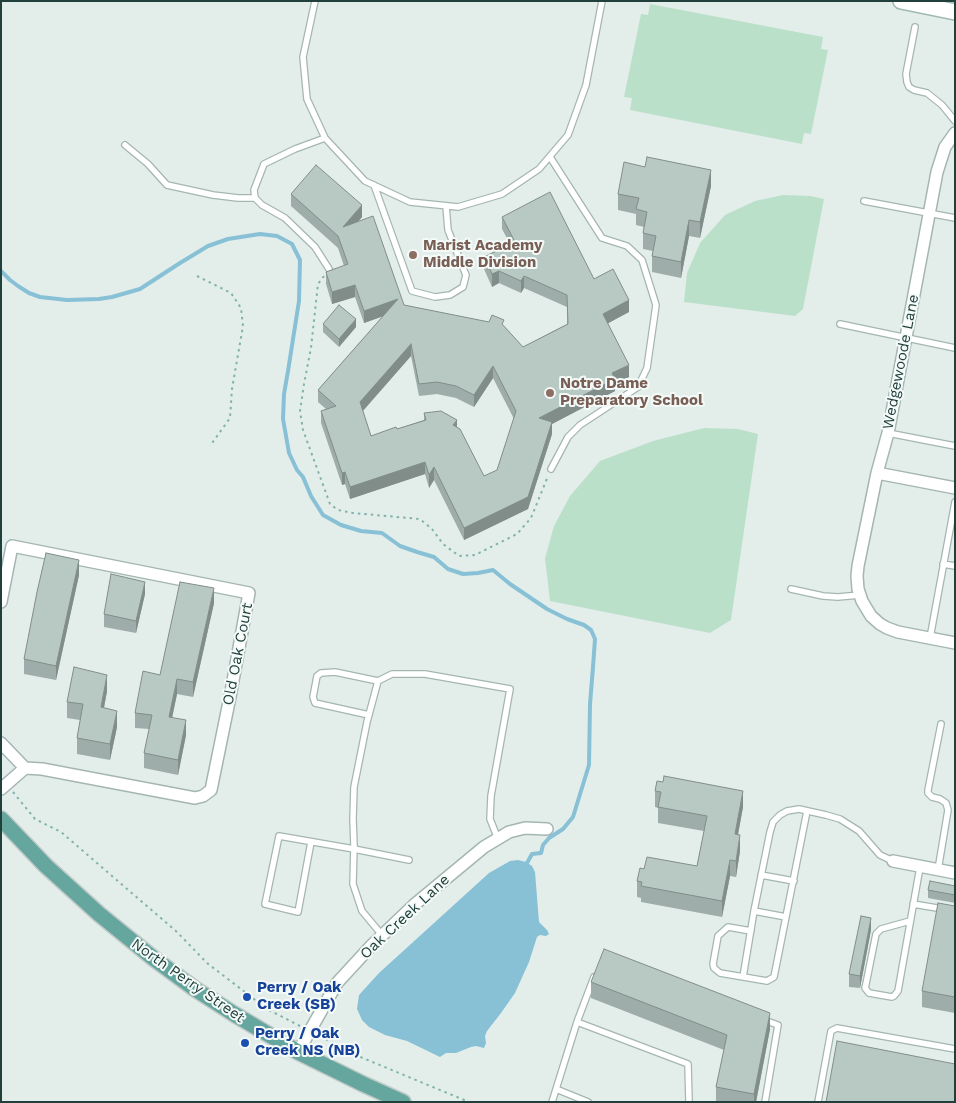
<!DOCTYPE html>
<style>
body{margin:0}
#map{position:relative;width:956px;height:1103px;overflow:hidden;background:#e3eeea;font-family:"Work Sans",sans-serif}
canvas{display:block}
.frame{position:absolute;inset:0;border:2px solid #21403c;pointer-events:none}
</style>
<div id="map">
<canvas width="956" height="1103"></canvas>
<div class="frame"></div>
</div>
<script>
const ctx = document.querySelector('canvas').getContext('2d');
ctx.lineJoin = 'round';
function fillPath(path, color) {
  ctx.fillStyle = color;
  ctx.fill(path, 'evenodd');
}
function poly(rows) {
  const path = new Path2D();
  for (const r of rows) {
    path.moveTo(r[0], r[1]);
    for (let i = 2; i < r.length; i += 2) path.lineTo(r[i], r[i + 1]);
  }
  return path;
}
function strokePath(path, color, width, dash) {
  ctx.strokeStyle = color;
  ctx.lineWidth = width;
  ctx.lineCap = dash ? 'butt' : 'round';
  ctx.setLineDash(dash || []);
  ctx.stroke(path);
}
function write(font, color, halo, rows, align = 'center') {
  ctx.font = font + ' "Work Sans",sans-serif';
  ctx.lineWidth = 4;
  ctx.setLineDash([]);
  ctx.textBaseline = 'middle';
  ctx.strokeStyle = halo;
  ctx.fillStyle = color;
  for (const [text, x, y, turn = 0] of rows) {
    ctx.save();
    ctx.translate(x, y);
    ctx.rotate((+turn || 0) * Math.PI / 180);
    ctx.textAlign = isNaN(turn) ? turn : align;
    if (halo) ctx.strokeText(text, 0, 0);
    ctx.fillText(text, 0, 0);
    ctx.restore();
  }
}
const green = poly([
 [650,4,823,37,821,49,828,50,811,134,804,133,802,144,630,110,632,98,624,97,641,14,648,15],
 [783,195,810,196,824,199,803,309,795,316,684,302,687,273,700,243,725,215,755,201],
 [704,428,738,429,758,434,731,620,710,633,550,601,545,558,554,526,570,496,600,461,653,441]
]);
const water = poly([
 [518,860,526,862,532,866,535,872,539,922,547,930,549,934,546,936,540,935,537,937,529,962,515,993,501,1013,487,1031,485,1036,486,1043,484,1048,476,1046,471,1047,456,1053,446,1053,440,1057,407,1041,385,1035,369,1027,362,1020,357,1009,359,995,379,973,489,873,510,861]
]);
const stream = poly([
 [1,271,10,280,18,286,29,293,40,297,67,300,99,299,112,297,140,289,180,263,208,246,228,239,260,234,277,236,292,244,300,260,299,301,288,371,284,394,283,419,289,453,297,470,303,477,311,496,323,515,341,525,361,531,382,533,400,546,417,552,434,557,448,569,463,574,478,573,493,570,510,584,547,609,567,619,584,625,591,630,595,639,593,667,590,704,589,765,573,817,563,829,549,838,543,845,541,853,532,854,527,863]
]);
const path = poly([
 [197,276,231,293,241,308,243,326,232,389,230,418,210,446],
 [324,276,318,284,311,348,304,384,300,411,303,430,330,504,338,510,353,513,420,519,432,529,443,544,459,556,475,555,517,534,531,518,548,476],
 [13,792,35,819,61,832,177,932,207,963,267,1009,300,1026],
 [320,1036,358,1056,469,1102]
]);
const lane = poly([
 [315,1,303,57,307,99,325,138,365,181,410,202,458,207,502,194,539,169,568,135,586,85,602,1],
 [915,27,906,74,907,82,909,87,914,90,927,93,942,105,955,121],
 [325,138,295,149,264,164,254,190,255,198,262,205,285,218,315,247,329,269],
 [125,145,148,164,167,185,213,195,238,198,255,198],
 [550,157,602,238,627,246,642,260,656,305,647,368,638,387,580,425,568,437,551,469],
 [374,185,412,291,435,297,450,295,463,287,466,275,448,230,446,206],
 [864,201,955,218],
 [840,324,955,348],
 [888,433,955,446],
 [943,564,955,566],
 [791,589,823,596,838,597,860,595],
 [930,638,955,502],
 [369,715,315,703,313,697,317,676,321,673,335,672,378,681],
 [311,842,298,912,265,904,279,836,354,849,409,860],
 [938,870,948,810,946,803,940,799,932,797,928,793,928,790,941,724],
 [761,875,794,881],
 [913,904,955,911],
 [754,911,786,917],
 [910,921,881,929,876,934,866,984,865,988,869,993,892,997,894,996,898,991,920,867],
 [751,931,728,927,718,936,713,964,714,968,720,973,767,981,774,977,775,972,807,811],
 [382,935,362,911,353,884,354,846,353,819,354,787,367,722,378,681,392,674,425,674,510,689,491,796,490,819,498,839],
 [594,977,577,1022,688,1064,689,1102],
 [743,977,754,911,770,832,773,822,780,815,787,811,799,809,826,815,840,819,859,831,880,855,893,861],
 [764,1020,778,1025,765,1102],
 [556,1089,588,1102],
 [552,1102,577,1022],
 [818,1102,831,1031,837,1028,955,1049]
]);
const street = poly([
 [955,133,945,147,937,172,888,433,877,473,858,566,857,576,858,589,862,601,871,616,880,624,887,628,898,632,955,643],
 [877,473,955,488],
 [1,602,12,546,249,593,230,697,211,790,203,796,195,798,42,769,25,768,1,743],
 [1,789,25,768],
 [893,861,955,873],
 [298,1052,337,983,372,945,414,905,484,847,509,832,525,828,547,829]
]);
const secondary = poly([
 [901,1,955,12]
]);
const primary = poly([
 [1,819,46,866,99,914,153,958,195,989,234,1014,298,1052,363,1084,403,1102]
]);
const wall = poly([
 [711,186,700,238,689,236,681,278,652,272,652,256,653,251,643,249,643,233,644,227,636,225,636,214,618,210,618,194],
 [291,194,362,217,358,222,404,305,504,327,523,347,567,324,567,307,524,288,521,293,499,283,492,287,484,269,484,257,510,244,502,229,502,217,594,279,629,312,608,323,629,377,615,384,615,391,552,424,552,434,528,509,464,540,434,480,429,488,425,474,350,499,345,484,342,485,321,423,321,411,326,409,318,402,318,390,383,316,364,323,355,297,332,304,326,284,326,272,344,266,338,248,291,206],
 [411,356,419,396,437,394,456,398,474,407,493,378,514,419,497,470,484,476,457,427,424,413,424,420,397,429,371,436,363,411],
 [323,324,356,327,339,347,323,332],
 [79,575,56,680,24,674,24,659],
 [145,594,136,633,104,627,104,614],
 [214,603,193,697,177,694,172,718,186,735,178,775,144,768,144,753,149,729,135,728,135,713,160,675],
 [107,691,104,708,117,727,110,760,77,754,77,738,80,720,67,718,67,702],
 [655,791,743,807,738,835,740,851,736,877,730,876,722,917,641,902,641,898,637,897,637,881,644,869,697,866,704,831,658,823,658,808,655,807],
 [955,886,955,903,928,898,928,890],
 [955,906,955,1013,922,1007,922,991],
 [871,930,860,988,849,987,849,974],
 [591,982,770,1029,756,1102,716,1102,716,1087,724,1050,591,998]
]);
const shadedWall = poly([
 [711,170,711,186,700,238,700,222],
 [362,205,362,217,343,239,343,227],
 [689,220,689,236,681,278,681,262],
 [499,271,499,283,492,287,492,274],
 [524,276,524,288,521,293,521,281],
 [355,285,355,297,332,304,332,292],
 [398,299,398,311,364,323,364,311],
 [629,300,629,312,603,326,603,314],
 [356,319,356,327,339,347,339,339],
 [411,344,411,356,360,414,360,402],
 [629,365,629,377,615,384,615,391,552,424,552,434,528,509,464,540,464,528,539,418,612,373],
 [493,366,493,378,474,407,474,395],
 [457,420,457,432,453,425],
 [425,462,425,474,350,499,350,487],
 [434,467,434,480,429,488,429,475],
 [345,472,345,484,342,485,342,473],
 [79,560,79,575,56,680,56,666],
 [145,582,145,594,136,633,136,621],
 [214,588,214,603,193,697,193,682],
 [107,675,107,691,101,723,101,707],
 [177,679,177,694,169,732,169,717],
 [117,711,117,727,110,760,110,744],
 [186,720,186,735,178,775,178,760],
 [743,791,743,807,735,850,735,834],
 [740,835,740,851,736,877,736,861],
 [730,860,730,876,722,917,722,901],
 [871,918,871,930,860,988,860,976],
 [770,1013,770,1029,756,1102,754,1102,754,1094]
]);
const building = poly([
 [647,157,711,170,700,222,689,220,681,262,652,256,656,236,643,233,647,212,636,209,639,198,618,194,624,162,645,167,647,157],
 [316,165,362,205,343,227,373,216,404,305,489,322,492,315,504,320,502,324,523,347,568,324,567,295,524,276,521,281,499,271,492,274,484,257,515,242,502,217,550,192,594,279,613,269,629,300,603,314,629,365,612,373,615,379,539,418,552,422,528,497,464,528,434,467,429,475,425,462,350,487,345,472,342,473,321,411,336,406,318,390,398,299,364,311,355,285,332,292,326,272,348,264,338,236,291,194,316,165],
 [411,344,419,384,437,382,456,386,474,395,493,366,516,411,497,470,484,476,460,429,453,425,457,420,441,411,424,413,426,420,397,429,396,427,371,436,360,402,411,344],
 [339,305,356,319,339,339,323,324,339,305],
 [46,553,79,560,56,666,24,659,37,592,46,553],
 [111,574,145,582,136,621,104,614,111,574],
 [180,582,214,588,193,682,177,679,169,717,186,720,178,760,144,753,152,715,135,713,143,671,160,675,180,582],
 [74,667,107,675,101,707,117,711,110,744,77,738,83,704,67,702,74,667],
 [664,776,743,791,735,834,740,835,736,861,730,860,722,901,641,886,642,882,637,881,640,868,644,869,647,857,697,866,707,816,658,807,661,792,655,791,657,781,663,782,664,776],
 [930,881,955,886,955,895,928,890,930,881],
 [938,903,955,906,955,997,922,991,938,903],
 [861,916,871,918,860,976,849,974,861,916],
 [604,949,770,1013,754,1094,716,1087,727,1035,591,982,604,949],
 [837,1041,955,1064,955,1102,826,1102,837,1041]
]);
const markers = [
 [413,255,5,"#8d6e63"],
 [550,393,5,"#8d6e63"],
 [247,997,5,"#1a4fb4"],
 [245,1043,5,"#1a4fb4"]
];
const educationNames = [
 ["Marist Academy",423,246],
 ["Middle Division",423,263],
 ["Notre Dame",560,384],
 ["Preparatory School",560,401]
];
const streetNames = [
 ["Wedgewoode Lane",901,362,-79],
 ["Old Oak Court",238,654,-79],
 ["Oak Creek Lane",405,917,-43],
 ["North Perry Street",188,981,35]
];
const transitNames = [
 ["Perry / Oak",257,988],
 ["Creek (SB)",257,1005],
 ["Perry / Oak",255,1034],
 ["Creek NS (NB)",255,1051]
];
fillPath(green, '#bbe0ca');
fillPath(water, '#88c0d6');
strokePath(stream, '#88c0d6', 4);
strokePath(lane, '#a5b6b2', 8);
strokePath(street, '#a5b6b2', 14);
strokePath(secondary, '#a0bab4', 18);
strokePath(primary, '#c1cac8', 18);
strokePath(path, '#81b3aa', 2, [2.5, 4]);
strokePath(lane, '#fff', 5.5);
strokePath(street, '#fff', 11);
strokePath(secondary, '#fff', 15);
strokePath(primary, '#65a69e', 15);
fillPath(wall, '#9eada9');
fillPath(shadedWall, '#818d89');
fillPath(building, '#b8c9c4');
strokePath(building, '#818d89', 1);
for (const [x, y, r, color] of markers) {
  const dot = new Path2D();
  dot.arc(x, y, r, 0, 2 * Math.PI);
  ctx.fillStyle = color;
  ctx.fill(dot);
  strokePath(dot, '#f4faf8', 2);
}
write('bold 15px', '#785e54', '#f4faf8', educationNames, 'left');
write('15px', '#21403c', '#f4faf8', streetNames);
write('bold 15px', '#164399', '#f4faf8', transitNames, 'left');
</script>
